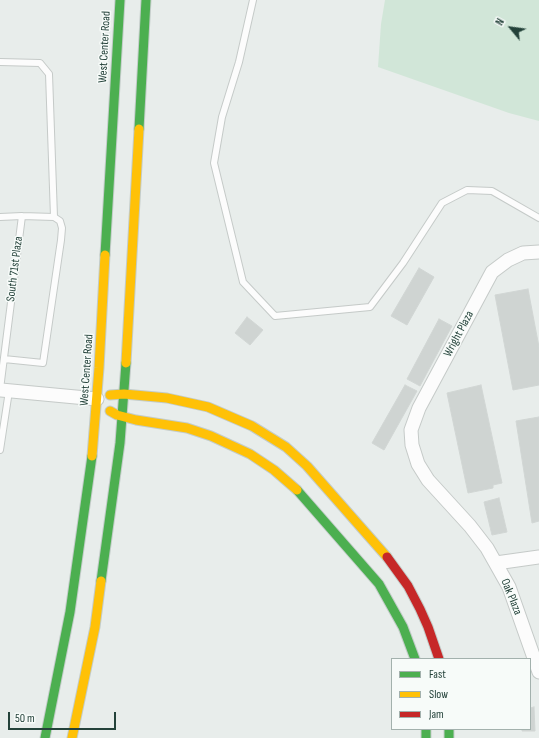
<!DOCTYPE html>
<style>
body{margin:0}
#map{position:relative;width:539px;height:738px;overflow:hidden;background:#e8edeb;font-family:"Sofia Sans Condensed",sans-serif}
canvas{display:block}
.legend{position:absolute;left:391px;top:658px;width:140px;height:72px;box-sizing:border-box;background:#f7fbf9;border:1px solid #a3b1ad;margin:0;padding:5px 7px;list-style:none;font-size:12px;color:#24423a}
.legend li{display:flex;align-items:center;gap:8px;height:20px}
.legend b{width:20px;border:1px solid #a3b1ad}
.north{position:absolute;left:491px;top:8px;width:40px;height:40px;-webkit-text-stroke:3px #f7fbf9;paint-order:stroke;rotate:299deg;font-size:11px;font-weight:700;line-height:16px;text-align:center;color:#24423a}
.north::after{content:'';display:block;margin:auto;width:14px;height:18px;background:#24423a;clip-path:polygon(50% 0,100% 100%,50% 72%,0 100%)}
.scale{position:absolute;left:8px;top:712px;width:108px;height:18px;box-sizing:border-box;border:2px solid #24423a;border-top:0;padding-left:5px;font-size:12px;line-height:14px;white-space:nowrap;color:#24423a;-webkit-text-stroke:3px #f7fbf9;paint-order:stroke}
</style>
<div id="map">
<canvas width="539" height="738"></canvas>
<ul class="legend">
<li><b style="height:5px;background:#4caf50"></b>Fast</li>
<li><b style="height:5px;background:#ffc107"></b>Slow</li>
<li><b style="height:5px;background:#c62828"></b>Jam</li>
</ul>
<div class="north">N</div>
<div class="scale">50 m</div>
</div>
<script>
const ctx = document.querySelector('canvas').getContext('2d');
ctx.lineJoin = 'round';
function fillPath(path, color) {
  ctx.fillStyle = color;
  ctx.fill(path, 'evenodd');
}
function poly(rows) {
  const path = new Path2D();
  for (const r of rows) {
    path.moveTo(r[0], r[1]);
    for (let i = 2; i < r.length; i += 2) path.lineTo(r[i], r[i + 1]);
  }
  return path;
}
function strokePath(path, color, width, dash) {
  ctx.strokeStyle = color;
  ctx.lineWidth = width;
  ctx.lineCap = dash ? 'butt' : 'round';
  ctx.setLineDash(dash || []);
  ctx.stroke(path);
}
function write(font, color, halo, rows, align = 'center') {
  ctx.font = font + ' "Sofia Sans Condensed",sans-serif';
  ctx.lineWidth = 3;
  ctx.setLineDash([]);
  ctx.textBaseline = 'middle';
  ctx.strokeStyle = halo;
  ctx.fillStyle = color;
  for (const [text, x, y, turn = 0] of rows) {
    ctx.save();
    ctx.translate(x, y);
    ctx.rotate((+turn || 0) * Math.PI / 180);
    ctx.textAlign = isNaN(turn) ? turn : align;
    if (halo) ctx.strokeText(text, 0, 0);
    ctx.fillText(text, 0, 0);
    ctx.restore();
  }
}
const green = poly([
 [385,0,539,0,539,121,509,113,378,67,381,24]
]);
const building = poly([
 [419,268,434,277,407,325,391,316,419,268],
 [528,289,539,347,539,385,513,390,495,295,528,289],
 [247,317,263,330,250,345,235,333,247,317],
 [439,319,452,326,420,386,407,379,439,319],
 [405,385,417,391,384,450,372,443,405,385],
 [481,385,502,483,493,485,493,488,468,493,447,393,481,385],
 [539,417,539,521,532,523,516,421,539,417],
 [499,498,507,532,492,535,484,502,499,498],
 [534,707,535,731,522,731,522,729,530,729,530,708,534,707]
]);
const lane = poly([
 [253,0,239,62,222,117,214,163,243,282,275,316,370,307,403,263,442,203,467,190,492,191,539,218],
 [0,62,40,63,49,74,54,217],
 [0,217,22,216,0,389],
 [4,359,43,363,61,240,62,228,60,221,54,217,22,216],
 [0,450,9,391]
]);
const street = poly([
 [539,252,523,253,508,260,492,272,419,408,411,430,412,445,418,464,428,480,470,526,487,548,509,587,539,672],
 [1,390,97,399],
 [496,563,539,557]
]);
const fast = poly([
 [139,129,146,0],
 [105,255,120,0],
 [297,490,379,584,403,627,415,659],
 [101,581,120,443,126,363],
 [426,729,426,738],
 [449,729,449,738],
 [45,738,70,612,92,456]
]);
const slow = poly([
 [126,363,139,129],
 [110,395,124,394,167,398,208,407,252,426,286,447,307,466,387,557],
 [110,411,117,415,136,420,187,428,211,436,250,454,274,470,297,490],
 [92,456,99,368,105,255],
 [72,738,95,627,101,581]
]);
const jam = poly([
 [387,557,408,586,420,609,428,627,439,659]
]);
const streetNames = [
 ["West Center Road",105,47,-87],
 ["South 71st Plaza",15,269,-83],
 ["Wright Plaza",459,334,-62],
 ["West Center Road",87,370,-86],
 ["Oak Plaza",511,597,68]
];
fillPath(green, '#d1e6d8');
fillPath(building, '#cfd4d2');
strokePath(building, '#d1d6d4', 1);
strokePath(lane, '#c5cac8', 8);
strokePath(street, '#c5cac8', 15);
strokePath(fast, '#c3ccc9', 11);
strokePath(slow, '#c3ccc9', 11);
strokePath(jam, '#c3ccc9', 11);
strokePath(lane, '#fcfcfc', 6);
strokePath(street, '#fcfcfc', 13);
strokePath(fast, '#4caf50', 9);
strokePath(slow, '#ffc107', 9);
strokePath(jam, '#c62828', 9);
write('12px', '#24423a', '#f7fbf9', streetNames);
</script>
